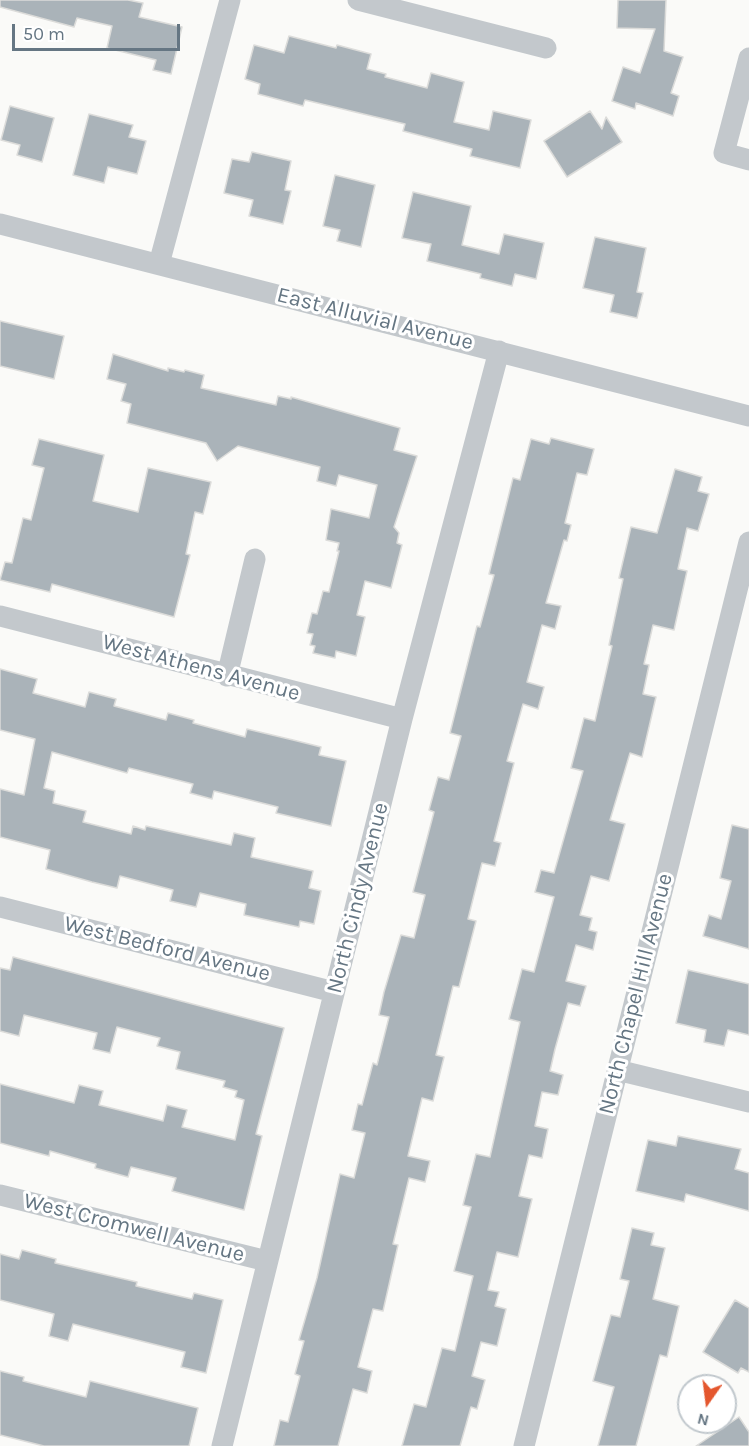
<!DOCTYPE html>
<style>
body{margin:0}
#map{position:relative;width:749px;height:1446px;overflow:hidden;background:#fafaf8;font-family:Karla,sans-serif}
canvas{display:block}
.north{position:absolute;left:677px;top:1374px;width:60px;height:60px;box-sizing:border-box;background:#fff;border:2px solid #c1c8cd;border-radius:50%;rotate:194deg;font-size:16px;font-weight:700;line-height:24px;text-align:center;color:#657683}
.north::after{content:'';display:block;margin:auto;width:21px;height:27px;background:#e4572e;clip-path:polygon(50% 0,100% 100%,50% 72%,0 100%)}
.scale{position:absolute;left:12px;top:24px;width:168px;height:27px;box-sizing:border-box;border:3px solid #657683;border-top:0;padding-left:8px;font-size:18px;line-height:21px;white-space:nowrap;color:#657683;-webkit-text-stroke:4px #fff;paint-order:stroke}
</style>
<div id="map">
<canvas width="749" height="1446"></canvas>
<div class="north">N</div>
<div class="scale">50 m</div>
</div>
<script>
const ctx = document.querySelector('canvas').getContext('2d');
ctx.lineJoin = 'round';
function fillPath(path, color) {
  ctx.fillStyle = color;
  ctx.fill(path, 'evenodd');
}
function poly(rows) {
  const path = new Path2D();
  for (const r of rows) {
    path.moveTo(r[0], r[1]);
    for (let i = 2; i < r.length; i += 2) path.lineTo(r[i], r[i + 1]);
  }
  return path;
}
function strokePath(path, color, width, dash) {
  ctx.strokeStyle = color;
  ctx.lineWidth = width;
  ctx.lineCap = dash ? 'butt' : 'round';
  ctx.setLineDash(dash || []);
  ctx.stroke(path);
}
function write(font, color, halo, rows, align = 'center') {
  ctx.font = font + ' Karla,sans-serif';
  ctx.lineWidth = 6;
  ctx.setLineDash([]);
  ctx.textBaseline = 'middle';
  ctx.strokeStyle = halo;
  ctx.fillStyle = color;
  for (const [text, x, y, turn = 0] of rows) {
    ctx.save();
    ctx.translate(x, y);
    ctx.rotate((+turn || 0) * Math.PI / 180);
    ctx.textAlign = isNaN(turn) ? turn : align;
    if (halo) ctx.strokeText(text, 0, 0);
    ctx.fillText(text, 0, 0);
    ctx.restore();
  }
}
const building = poly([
 [0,0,128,0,143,3,139,17,182,27,171,74,153,70,156,60,107,48,112,26,77,18,74,27,0,7,0,0],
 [618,0,666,0,664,51,683,57,671,93,679,96,673,116,636,103,635,109,612,101,623,67,640,73,655,29,617,28,618,0],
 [289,36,336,48,337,45,371,54,367,69,386,74,385,77,427,88,431,73,464,82,454,122,489,130,493,111,531,120,520,168,470,156,472,149,403,131,405,124,305,100,303,106,258,94,260,84,245,79,254,45,284,53,289,36],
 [10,106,54,118,42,162,17,155,20,145,1,140,10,106],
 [590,111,602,129,606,117,622,142,567,177,544,141,590,111],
 [89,114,133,125,129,137,146,141,137,174,108,167,104,183,73,175,89,114],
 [252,152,291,161,285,190,291,191,283,224,249,216,253,200,224,193,232,159,249,162,252,152],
 [335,175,375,185,361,247,337,241,340,230,323,226,335,175],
 [413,192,471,206,462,245,499,254,504,234,544,243,536,279,515,274,512,286,480,278,481,274,427,261,431,244,402,238,413,192],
 [595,237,646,248,637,292,643,293,637,318,610,312,614,295,583,288,595,237],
 [0,321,64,336,54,379,0,366,0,321],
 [113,354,168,371,168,368,184,372,185,370,204,375,201,388,276,405,278,396,291,399,291,397,400,428,394,450,417,456,394,527,399,533,397,543,402,545,391,588,365,581,357,615,365,617,356,656,336,651,335,658,313,653,315,646,310,645,313,634,307,633,312,613,317,614,323,591,329,592,339,551,337,551,339,543,326,540,331,509,369,518,377,485,339,475,336,486,317,481,320,467,238,446,217,461,206,443,127,423,131,404,121,401,126,384,107,379,113,354],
 [551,438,594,449,587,475,577,473,565,523,571,525,567,541,564,540,546,603,561,606,555,629,542,625,527,682,544,687,538,709,523,704,507,761,514,763,494,841,501,843,495,866,482,863,468,919,476,921,459,987,453,986,436,1055,444,1057,433,1101,422,1098,408,1156,430,1161,425,1182,409,1178,393,1244,398,1245,383,1311,373,1309,358,1367,372,1371,367,1393,353,1389,338,1446,274,1446,280,1420,288,1422,300,1376,295,1374,304,1341,299,1340,317,1278,340,1174,354,1178,365,1133,352,1130,358,1104,362,1105,373,1063,377,1065,389,1017,379,1015,384,992,401,935,414,938,425,895,413,892,434,812,429,810,438,777,449,780,461,736,450,733,477,626,480,627,494,575,489,574,513,478,520,480,531,439,549,444,551,438],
 [39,439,104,455,93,501,138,512,148,468,211,482,203,514,195,512,186,554,190,555,174,617,52,584,50,592,0,580,5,562,12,563,23,518,31,520,44,468,32,465,39,439],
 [675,469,702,477,698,491,709,494,698,531,687,528,678,569,687,571,674,630,653,625,644,664,649,665,643,694,656,697,642,757,630,753,610,820,625,824,609,881,591,876,580,915,592,918,589,930,597,932,593,950,576,945,566,981,586,986,580,1006,568,1003,555,1049,550,1071,563,1075,558,1095,542,1092,535,1126,548,1129,542,1158,529,1155,519,1196,532,1199,518,1257,497,1252,488,1290,499,1292,495,1306,506,1309,497,1346,481,1342,472,1376,485,1380,477,1409,471,1407,460,1446,402,1446,414,1404,426,1407,442,1348,455,1351,473,1276,454,1271,471,1207,463,1205,476,1154,490,1157,520,1022,509,1019,522,969,534,972,554,897,535,892,541,870,554,873,583,771,571,768,584,718,595,721,612,646,609,645,623,579,619,578,631,527,657,533,675,469],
 [0,669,37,679,33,693,85,707,89,692,116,699,114,706,166,720,168,713,194,720,193,723,245,737,247,729,293,740,321,747,319,755,346,761,331,826,276,813,278,807,214,791,212,799,190,793,193,784,129,768,127,773,52,752,44,788,55,791,53,803,86,811,83,822,131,834,133,826,145,830,146,826,231,845,234,833,255,838,251,857,313,871,309,888,321,891,314,924,300,921,299,927,244,915,246,904,200,893,196,907,170,901,173,890,120,876,117,888,92,882,46,869,50,850,0,837,0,789,24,795,35,739,0,730,0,669],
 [732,825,749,829,749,949,703,936,709,915,721,919,731,881,720,878,732,825],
 [13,957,284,1028,256,1134,262,1136,244,1210,172,1191,176,1178,131,1167,128,1177,95,1168,96,1164,50,1151,49,1156,0,1143,0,1084,74,1103,79,1085,103,1091,99,1105,163,1121,167,1105,187,1110,182,1127,235,1140,244,1100,235,1097,237,1091,223,1087,225,1081,176,1069,180,1052,157,1046,160,1038,117,1027,110,1053,93,1049,97,1033,24,1015,19,1036,0,1031,0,968,10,970,13,957],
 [688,970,749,984,749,1035,728,1030,724,1046,704,1042,706,1030,676,1023,688,970],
 [678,1136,741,1149,735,1169,749,1173,749,1211,686,1194,684,1202,636,1191,648,1140,676,1146,678,1136],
 [632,1228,654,1233,651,1245,665,1248,653,1299,679,1306,667,1357,660,1355,636,1446,598,1446,614,1387,593,1381,611,1315,620,1317,629,1281,620,1279,632,1228],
 [22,1250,56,1259,55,1263,137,1282,136,1286,192,1299,194,1293,223,1300,206,1373,181,1367,185,1352,73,1324,68,1341,49,1336,54,1314,0,1300,0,1254,19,1259,22,1250],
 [735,1300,749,1308,749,1372,741,1368,738,1373,703,1352,735,1300],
 [0,1371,24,1377,23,1381,86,1397,90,1381,198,1408,189,1446,44,1446,0,1435,0,1371],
 [739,1417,749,1432,749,1446,696,1446,739,1417]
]);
const minor = poly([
 [358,0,546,48],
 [749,58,724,153,749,160],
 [0,224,749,416],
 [159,264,230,0],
 [0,616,402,719],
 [227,676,255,559],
 [0,907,334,992],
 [617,1070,749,1102],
 [0,1195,267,1261],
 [222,1446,402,719,499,351],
 [524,1446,749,542]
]);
const streetNames = [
 ["East Alluvial Avenue",375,319,14],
 ["West Athens Avenue",201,668,15],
 ["North Cindy Avenue",358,898,-76],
 ["West Bedford Avenue",167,949,14],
 ["North Chapel Hill Avenue",636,994,-76],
 ["West Cromwell Avenue",134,1228,14]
];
fillPath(building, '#aab3b9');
strokePath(building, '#dcdcda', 1.5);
strokePath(minor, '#c3c8cc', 21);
write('22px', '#657683', '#fff', streetNames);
</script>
